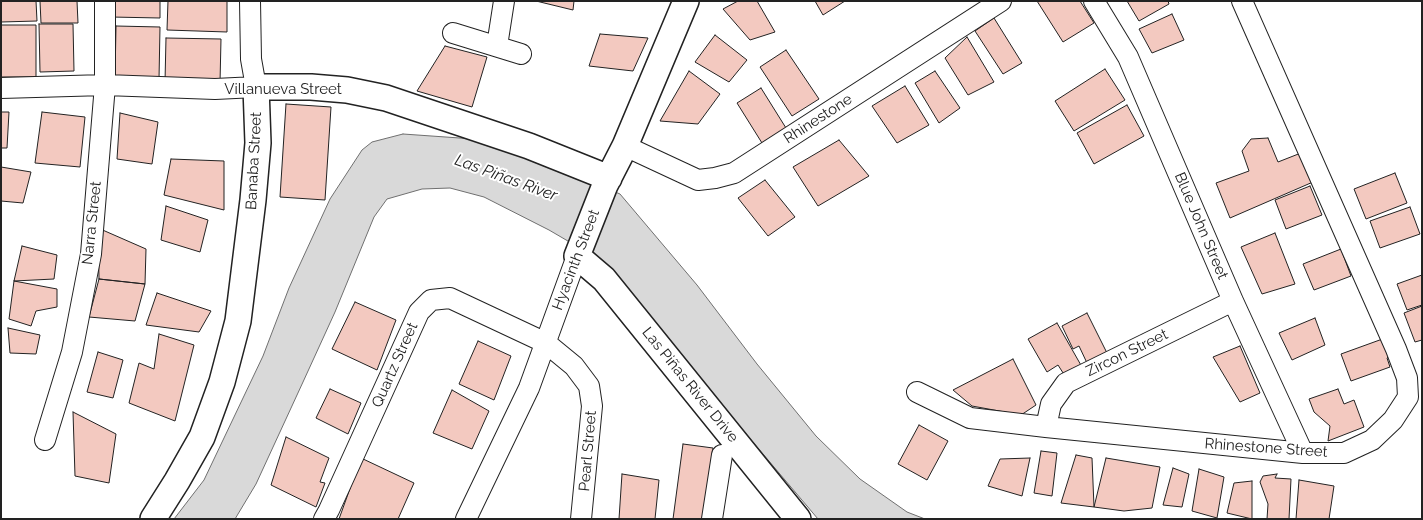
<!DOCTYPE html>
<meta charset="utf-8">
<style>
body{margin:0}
#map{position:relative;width:1423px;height:520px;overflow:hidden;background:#fff;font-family:Raleway,sans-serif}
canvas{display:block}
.frame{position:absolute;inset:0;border:2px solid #222;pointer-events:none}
</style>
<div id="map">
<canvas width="1423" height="520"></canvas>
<div class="frame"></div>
</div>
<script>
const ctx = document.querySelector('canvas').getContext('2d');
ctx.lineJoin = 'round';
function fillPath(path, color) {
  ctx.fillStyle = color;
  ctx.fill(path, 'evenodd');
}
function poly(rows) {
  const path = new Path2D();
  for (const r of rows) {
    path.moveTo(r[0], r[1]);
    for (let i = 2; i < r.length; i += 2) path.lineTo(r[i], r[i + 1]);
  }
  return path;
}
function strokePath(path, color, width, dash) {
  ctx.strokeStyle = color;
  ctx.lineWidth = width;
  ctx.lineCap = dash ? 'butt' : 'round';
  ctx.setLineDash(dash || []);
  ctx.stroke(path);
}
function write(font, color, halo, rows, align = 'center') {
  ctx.font = font + ' Raleway,sans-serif';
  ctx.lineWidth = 4;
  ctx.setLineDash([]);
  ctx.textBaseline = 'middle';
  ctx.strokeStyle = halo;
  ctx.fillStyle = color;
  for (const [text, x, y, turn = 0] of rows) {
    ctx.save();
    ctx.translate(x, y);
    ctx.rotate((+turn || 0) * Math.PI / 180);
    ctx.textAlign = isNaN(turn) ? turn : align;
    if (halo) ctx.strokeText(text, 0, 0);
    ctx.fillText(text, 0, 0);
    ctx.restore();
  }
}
const water = poly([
 [403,134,474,139,554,166,620,194,697,285,757,364,816,436,860,479,907,512,925,519,818,519,597,258,549,230,484,197,450,188,422,189,387,199,374,217,335,312,303,382,256,484,235,519,174,519,204,480,263,356,289,288,330,199,362,150,372,142,403,134]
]);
const building = poly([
 [1,1,36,1,37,21,1,22,1,1],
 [40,1,77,1,78,23,41,23,40,1],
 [111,1,160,1,160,18,111,17,111,1],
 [168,1,227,1,227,32,167,30,168,1],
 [536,1,574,1,573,10,536,1],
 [738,1,757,1,775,32,750,40,723,9,738,1],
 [815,1,845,1,823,15,815,1],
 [1037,1,1080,1,1094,23,1063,42,1037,1],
 [1127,1,1168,1,1169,4,1139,21,1127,1],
 [1172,14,1184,40,1152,53,1139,29,1172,14],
 [994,18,1022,63,1003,74,975,31,994,18],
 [39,24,73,24,74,71,40,72,39,24],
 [1,25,36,25,36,77,1,77,1,25],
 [116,26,160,27,159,79,115,78,116,26],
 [600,34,648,38,633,71,589,66,600,34],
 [715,35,747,60,729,82,695,62,715,35],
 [967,37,994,82,968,95,945,58,967,37],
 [166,38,221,39,220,83,165,82,166,38],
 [445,46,487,57,472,107,417,91,445,46],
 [786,50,819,99,792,116,760,67,786,50],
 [1105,69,1125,100,1074,131,1055,101,1105,69],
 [689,71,720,94,698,124,660,121,689,71],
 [935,71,960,108,939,123,915,83,935,71],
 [905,86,929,125,897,143,872,106,905,86],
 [761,88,786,128,762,143,737,103,761,88],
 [286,104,331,107,325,200,280,197,286,104],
 [1127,105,1144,136,1094,164,1077,133,1127,105],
 [1,112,9,112,7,148,1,148,1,112],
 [42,112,85,117,80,167,35,163,42,112],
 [120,113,158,122,152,164,117,159,120,113],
 [1268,138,1278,162,1306,151,1313,182,1230,218,1216,183,1249,171,1242,151,1251,139,1268,138],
 [839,140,869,176,818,206,793,167,839,140],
 [171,159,224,161,224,210,164,195,171,159],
 [1,167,31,172,23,203,1,201,1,167],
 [1395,173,1407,203,1366,219,1354,189,1395,173],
 [765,180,795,217,768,236,738,198,765,180],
 [1310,186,1322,215,1286,229,1275,200,1310,186],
 [166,206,208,220,200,252,161,240,166,206],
 [1410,207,1420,234,1380,248,1370,221,1410,207],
 [98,228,146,249,145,284,99,279,98,228],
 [1275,233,1295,284,1262,294,1241,247,1275,233],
 [22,246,57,255,54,279,14,281,22,246],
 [1341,249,1351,276,1314,290,1303,264,1341,249],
 [1422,275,1422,305,1407,310,1397,284,1422,275],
 [99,279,145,284,135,321,89,317,99,279],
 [14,281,57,289,57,307,36,311,31,326,9,319,14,281],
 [157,293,211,311,199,332,146,325,157,293],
 [355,302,396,320,377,370,332,349,355,302],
 [1422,306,1422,340,1415,342,1404,313,1422,306],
 [1087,313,1107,353,1087,363,1079,346,1073,349,1062,326,1087,313],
 [1315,318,1325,345,1292,360,1279,333,1315,318],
 [1057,323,1082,367,1065,376,1058,365,1047,372,1028,339,1057,323],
 [8,328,40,335,36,354,10,353,8,328],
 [159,334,194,345,175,421,129,403,139,363,154,369,159,334],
 [1388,337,1394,352,1387,358,1390,367,1351,381,1341,354,1388,337],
 [478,341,511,356,494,400,459,384,478,341],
 [1240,346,1260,393,1240,402,1213,357,1240,346],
 [98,352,123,360,113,398,87,392,98,352],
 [1013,359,1036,405,1021,415,972,406,953,390,1013,359],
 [330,389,361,403,348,434,316,418,330,389],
 [1338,389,1344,404,1354,400,1364,427,1328,441,1330,426,1314,412,1309,399,1338,389],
 [452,390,489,411,472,449,433,433,452,390],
 [73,412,116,434,109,483,75,476,73,412],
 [919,425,948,441,927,480,898,464,919,425],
 [286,437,329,458,320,482,325,483,316,507,271,485,286,437],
 [683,444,713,448,704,519,673,519,683,444],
 [1041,451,1057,453,1052,496,1034,493,1041,451],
 [1076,455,1092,458,1094,507,1061,503,1076,455],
 [361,458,414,483,398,519,339,519,361,458],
 [1030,458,1022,496,988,486,1000,459,1030,458],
 [1106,458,1160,467,1152,508,1124,511,1094,507,1106,458],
 [1173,468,1189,474,1182,507,1163,505,1173,468],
 [1199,469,1224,477,1217,518,1192,511,1199,469],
 [622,474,659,480,655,519,619,519,622,474],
 [1277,474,1275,478,1291,479,1289,519,1267,519,1268,504,1260,482,1263,476,1277,474],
 [1299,480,1334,486,1329,519,1296,519,1299,480],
 [1252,481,1252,519,1227,513,1234,483,1252,481]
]);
const minor = poly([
 [1094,1,1128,57,1233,301,1303,453],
 [453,33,521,54],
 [497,46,504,1],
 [1,88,105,85,215,89,256,87,251,59,250,1],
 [625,146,698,180,715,178,734,173,1001,1],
 [917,392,970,418,1046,427,1303,453,1344,453,1372,440,1393,420,1408,397,1407,378,1396,349,1242,1],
 [1046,427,1051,404,1066,383,1233,301],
 [45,440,72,352,91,254,105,85,105,1],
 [324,519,329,510,419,312,431,300,450,298,546,343,574,366,589,386,592,406,581,519],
 [466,519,529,388,577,256],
 [712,519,722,455]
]);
const tertiary = poly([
 [686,1,625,146,605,185,577,256,604,279,798,519],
 [153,519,177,481,202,437,222,382,238,321,253,200,258,143,256,87,311,87,347,90,386,98,529,146,609,178]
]);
const streetNames = [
 ["Villanueva Street",283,89],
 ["Rhinestone",818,119,-33],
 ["Banaba Street",254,161,-87],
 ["Narra Street",92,223,-84],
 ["Blue John Street",1201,226,67],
 ["Hyacinth Street",576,260,-69],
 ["Zircon Street",1127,353,-26],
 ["Quartz Street",395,365,-66],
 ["Las Piñas River Drive",690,385,51],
 ["Rhinestone Street",1266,448,4],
 ["Pearl Street",588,451,-85]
];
const waterNames = [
 ["Las Piñas River",506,178,20]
];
fillPath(water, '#d9d9d9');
strokePath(water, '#6f6f6f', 1);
fillPath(building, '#f3c9c0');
strokePath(building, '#222', 1);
strokePath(minor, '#222', 22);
strokePath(tertiary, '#222', 28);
strokePath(minor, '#fff', 20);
strokePath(tertiary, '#fff', 25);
write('15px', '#222', '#fff', streetNames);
write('italic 16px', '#222', '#fff', waterNames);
</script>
